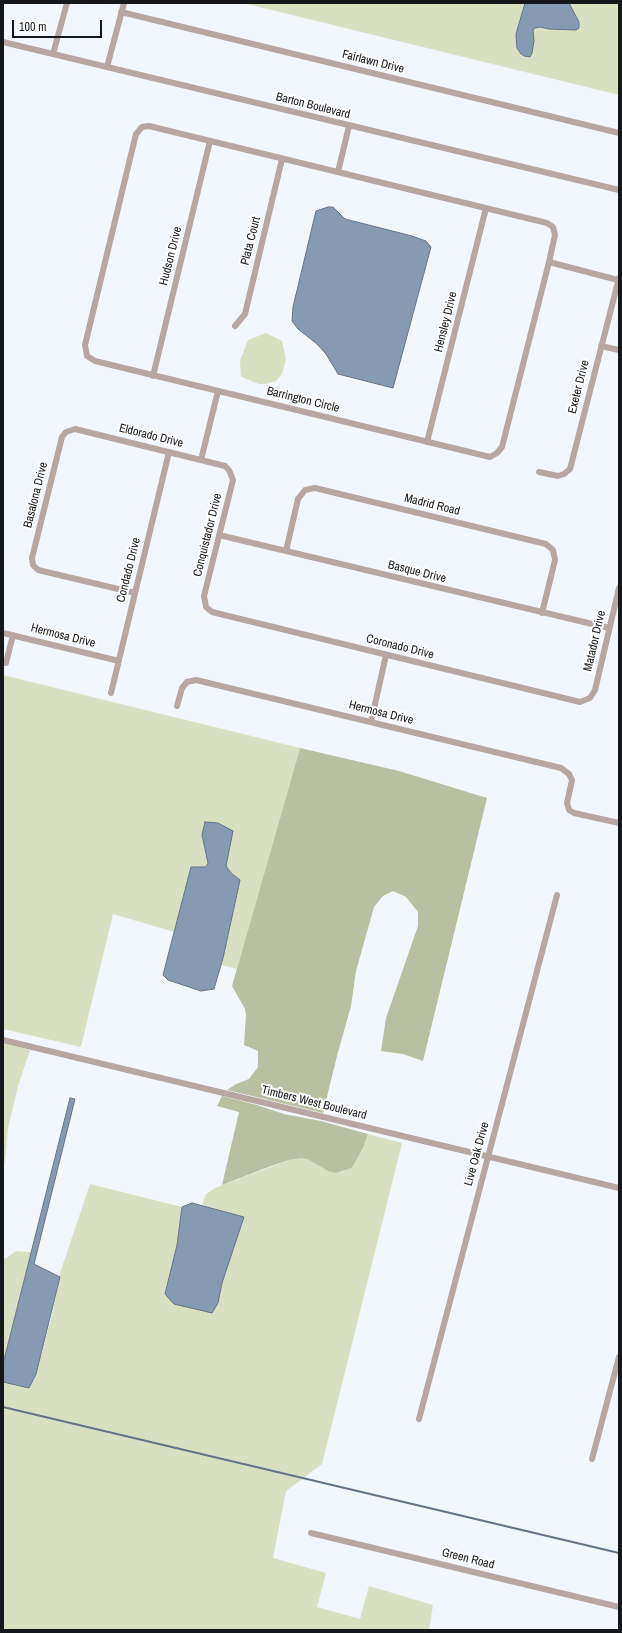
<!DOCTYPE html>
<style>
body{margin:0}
#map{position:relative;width:622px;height:1633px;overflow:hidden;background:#f2f6fd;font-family:"Archivo Narrow",sans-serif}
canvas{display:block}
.frame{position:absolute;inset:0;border:4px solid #16171a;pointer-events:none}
.scale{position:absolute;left:12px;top:20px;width:90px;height:18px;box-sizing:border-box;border:2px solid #16171a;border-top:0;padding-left:5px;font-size:12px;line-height:14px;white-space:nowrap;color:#16171a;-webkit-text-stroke:3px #fff;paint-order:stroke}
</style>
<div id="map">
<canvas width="622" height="1633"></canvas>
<div class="frame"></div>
<div class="scale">100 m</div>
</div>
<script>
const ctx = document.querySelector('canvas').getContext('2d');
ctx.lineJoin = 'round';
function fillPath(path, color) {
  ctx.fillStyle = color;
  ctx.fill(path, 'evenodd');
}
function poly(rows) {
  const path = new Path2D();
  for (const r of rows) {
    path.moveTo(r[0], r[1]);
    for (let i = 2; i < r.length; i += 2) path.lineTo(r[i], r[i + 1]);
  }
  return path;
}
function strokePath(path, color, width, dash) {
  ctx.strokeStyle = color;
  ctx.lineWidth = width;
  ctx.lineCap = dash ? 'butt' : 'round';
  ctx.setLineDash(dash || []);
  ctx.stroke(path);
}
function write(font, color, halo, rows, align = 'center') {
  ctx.font = font + ' "Archivo Narrow",sans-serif';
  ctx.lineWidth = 4;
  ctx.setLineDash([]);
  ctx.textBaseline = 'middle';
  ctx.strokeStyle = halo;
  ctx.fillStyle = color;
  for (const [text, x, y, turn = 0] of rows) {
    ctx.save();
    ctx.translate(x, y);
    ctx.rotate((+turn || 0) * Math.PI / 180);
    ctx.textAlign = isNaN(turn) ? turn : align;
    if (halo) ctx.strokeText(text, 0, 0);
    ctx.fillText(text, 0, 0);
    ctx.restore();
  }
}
const green = poly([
 [243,3,619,3,619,95],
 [266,333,282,341,286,359,282,374,276,381,266,384,259,384,241,377,240,361,248,340],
 [3,675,300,748,237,969,221,965,239,880,231,873,202,835,208,863,207,867,191,867,174,932,113,914,81,1047,3,1029],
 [3,1043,30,1050,18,1086,8,1128,5,1161,3,1167],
 [368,1134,402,1143,322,1464,286,1491,273,1558,326,1573,317,1607,360,1619,369,1586,433,1605,429,1630,3,1630,3,1382,29,1388,36,1374,51,1319,60,1277,59,1276,90,1184,182,1207,177,1245,218,1303,222,1283,244,1218,202,1205,206,1194,215,1188,289,1160,302,1158,309,1160,328,1171,341,1172,352,1168,363,1148],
 [16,1251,31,1252,3,1364,3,1260]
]);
const forest = poly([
 [300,748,399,771,487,798,423,1061,403,1054,381,1051,386,1018,418,926,418,912,406,897,393,891,383,896,374,907,356,971,351,1006,337,1056,323,1113,227,1090,236,1084,249,1079,258,1067,258,1051,244,1045,246,1015,245,1009,232,986],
 [222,1096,257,1105,284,1114,321,1121,368,1134,363,1148,352,1168,336,1173,328,1171,309,1160,302,1158,289,1160,271,1166,222,1185,239,1112,217,1106]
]);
const water = poly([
 [525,3,569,3,579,22,579,28,576,30,549,29,540,27,535,28,533,30,534,41,532,53,530,57,524,56,521,54,517,48,516,34,525,3],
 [328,207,333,207,345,219,412,236,426,241,431,247,393,388,338,374,326,354,317,344,298,329,292,321,293,307,316,211,328,207],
 [205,822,218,823,233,831,226,866,231,873,240,880,223,958,214,989,201,991,168,980,163,975,191,867,206,867,208,863,202,835,205,822],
 [70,1098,75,1099,34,1264,60,1277,36,1374,29,1388,3,1382,3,1364,70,1098],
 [192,1203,244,1217,222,1283,218,1303,212,1313,174,1304,165,1294,177,1245,182,1207,192,1203]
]);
const stream = poly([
 [3,1407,619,1553]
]);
const street = poly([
 [121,12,619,133],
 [3,42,619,190],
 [53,54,67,3],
 [107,67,124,3],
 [149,126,547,223,553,227,555,235,549,262,502,447,497,453,490,457,95,361,87,356,85,345,136,134,142,127,149,126],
 [338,172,349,126],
 [549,262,618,280],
 [235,326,245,314,282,159],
 [601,346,619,350],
 [153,376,210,141],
 [427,442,486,208],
 [201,460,218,391],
 [539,472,558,476,564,474,570,469,619,278],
 [219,535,609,628],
 [286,551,298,499,305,490,315,488,546,544,553,550,555,560,542,613],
 [135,593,38,570,33,565,32,558,62,437,66,432,75,429,225,466,229,470,233,480,204,596,206,607,212,612,580,702,590,698,595,690,619,588],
 [3,633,119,661],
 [6,663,13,635],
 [111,693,169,452],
 [177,706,182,688,187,682,196,680,561,768,569,774,572,780,567,803,569,810,574,813,619,823],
 [371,722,386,655],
 [3,1040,619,1188],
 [419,1419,557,895],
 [592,1459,619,1357],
 [311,1533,619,1607]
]);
const streetNames = [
 ["Fairlawn Drive",373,62,14],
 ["Barton Boulevard",313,106,14],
 ["Plata Court",251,241,-76],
 ["Hudson Drive",171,256,-76],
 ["Hensley Drive",446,322,-76],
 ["Exeter Drive",579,387,-76],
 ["Barrington Circle",303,400,14],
 ["Eldorado Drive",151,436,14],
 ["Basalona Drive",36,495,-76],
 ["Madrid Road",432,505,14],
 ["Conquistador Drive",208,535,-76],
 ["Condado Drive",129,570,-76],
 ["Basque Drive",417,572,14],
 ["Hermosa Drive",63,636,14],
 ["Matador Drive",595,641,-77],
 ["Coronado Drive",400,647,14],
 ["Hermosa Drive",381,713,14],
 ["Timbers West Boulevard",314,1103,14],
 ["Live Oak Drive",477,1154,-75],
 ["Green Road",468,1559,14]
];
fillPath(green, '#d9e0c1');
fillPath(forest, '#b9c0a1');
fillPath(water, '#869ab3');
strokePath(water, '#647385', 1);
strokePath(stream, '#647385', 2);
strokePath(street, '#b7a7a3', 6);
write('12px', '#16171a', '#fff', streetNames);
</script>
